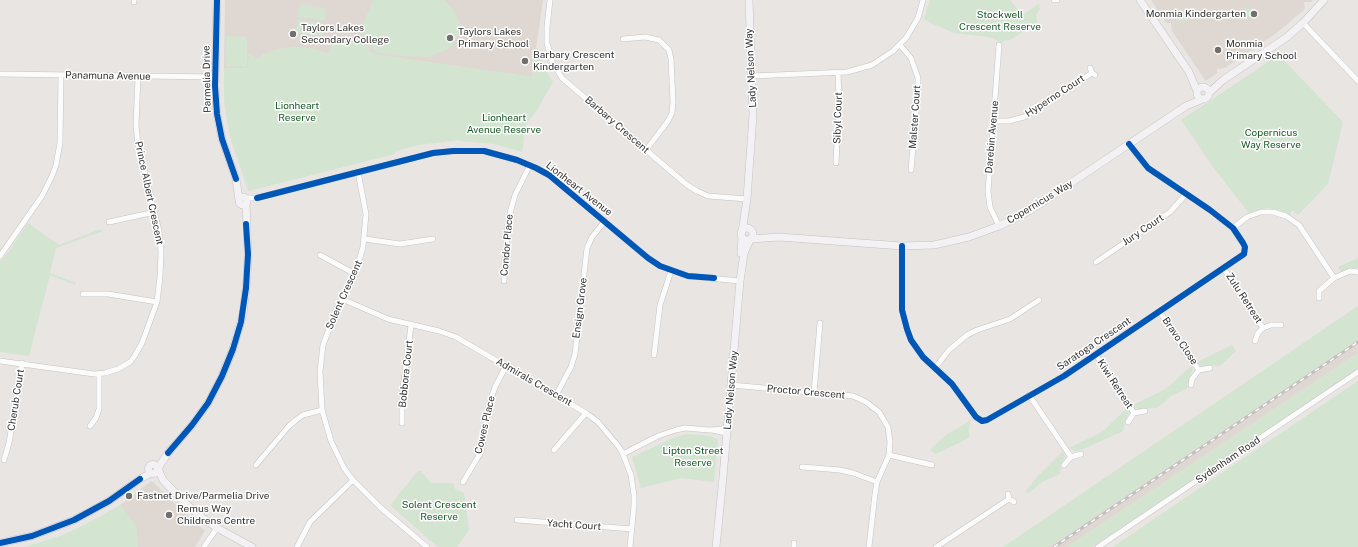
<!DOCTYPE html>
<style>
body{margin:0}
canvas{display:block;background:#e8e5e3}
</style>
<canvas width="1358" height="547"></canvas>
<script>
const ctx = document.querySelector('canvas').getContext('2d');
ctx.lineJoin = 'round';
function fillPath(path, color) {
  ctx.fillStyle = color;
  ctx.fill(path, 'evenodd');
}
function poly(rows) {
  const path = new Path2D();
  for (const r of rows) {
    if (r.length === 3) {
      path.moveTo(r[0] + r[2], r[1]);
      path.arc(r[0], r[1], r[2], 0, 2 * Math.PI);
      continue;
    }
    path.moveTo(r[0], r[1]);
    for (let i = 2; i < r.length; i += 2) path.lineTo(r[i], r[i + 1]);
  }
  return path;
}
function strokePath(path, color, width, dash) {
  ctx.strokeStyle = color;
  ctx.lineWidth = width;
  ctx.lineCap = dash ? 'butt' : 'round';
  ctx.setLineDash(dash || []);
  ctx.stroke(path);
}
function write(font, color, halo, rows, align = 'center') {
  ctx.font = font + ' "Public Sans",sans-serif';
  ctx.lineWidth = 3;
  ctx.setLineDash([]);
  ctx.textBaseline = 'middle';
  ctx.strokeStyle = halo;
  ctx.fillStyle = color;
  for (const [text, x, y, turn = 0] of rows) {
    ctx.save();
    ctx.translate(x, y);
    ctx.rotate((+turn || 0) * Math.PI / 180);
    ctx.textAlign = isNaN(turn) ? turn : align;
    if (halo) ctx.strokeText(text, 0, 0);
    ctx.fillText(text, 0, 0);
    ctx.restore();
  }
}
const built = poly([
 [225,0,543,0,532,77,378,55,371,52,366,47,330,54,298,47,279,49,263,55,247,68,224,68],
 [1151,0,1313,0,1311,2,1304,2,1305,9,1278,32,1225,68,1217,69,1217,73,1206,81,1205,80,1172,31,1171,23,1166,23],
 [1358,340,1358,353,1067,547,1049,547],
 [151,481,153,482,176,505,205,531,195,547,138,547,136,526,120,505]
]);
const green = poly([
 [373,0,444,0,452,8,459,20,460,25,458,36,452,46,446,50,428,57,403,56,378,53,368,45,363,34,363,24],
 [930,0,1010,0,1023,15,1039,4,1040,9,1036,15,1037,22,1012,39,1001,42,989,37,954,33,931,23,924,19],
 [300,4,326,8,324,21,298,17],
 [1244,8,1252,8,1252,17,1243,17],
 [1187,10,1187,21,1176,21,1176,11],
 [298,20,323,23,322,36,296,33],
 [226,36,247,37,247,67,226,66],
 [332,39,364,42,371,52,378,55,532,77,536,48,539,49,544,67,553,82,537,110,526,124,522,152,495,144,460,141,460,140,418,145,396,151,395,154,249,191,248,190,231,140,227,120,224,100,224,68,247,68,248,67,249,53,258,59,267,53,278,49,298,47,314,49,329,54],
 [1278,54,1343,122,1328,184,1298,215,1292,210,1290,215,1278,210,1269,208,1260,209,1249,213,1213,167,1181,120,1255,71],
 [28,223,59,245,101,229,103,231,56,248,50,273,76,283,75,285,50,275,29,356,0,352,0,261,7,254],
 [1358,258,1358,268,1348,268,1342,272,1338,267],
 [1358,306,1358,340,1049,547,1003,547],
 [1232,345,1236,351,1220,366,1207,365,1202,366,1199,365,1197,362],
 [1358,353,1358,369,1092,547,1067,547],
 [1192,365,1193,369,1189,379,1187,386,1188,388,1171,396,1157,408,1139,409,1134,407,1133,405,1166,389],
 [1358,381,1358,547,1113,547,1238,462],
 [1127,408,1129,412,1125,421,1123,431,1079,451,1075,451,1069,448,1102,432],
 [970,419,971,420,969,427,969,438,936,454,930,450,947,434,967,423],
 [686,434,711,436,718,440,714,482,681,478,641,488,632,457,673,438],
 [1063,451,1065,457,1061,464,1060,474,1042,482,1029,493,1025,492,1038,476],
 [418,471,421,471,431,483,453,483,455,489,464,493,469,530,457,547,438,547,390,505],
 [120,505,136,526,138,547,25,547,60,536,76,529,105,514]
]);
const street = poly([
 [550,0,547,27,547,43,552,62,562,78,687,185,697,191,708,196,747,199],
 [1054,0,1057,0],
 [134,2,134,0],
 [1303,23,1358,81],
 [623,39,645,37,659,40,669,50,671,59,673,102,672,113,668,121,646,150],
 [900,45,911,58,918,78,918,88,911,170],
 [1090,68,1092,73,1095,75],
 [0,74,216,77],
 [752,76,847,72,872,65,893,51,906,38,918,18,923,0],
 [993,121,1009,121,1024,117,1092,73],
 [836,163,839,99,838,73],
 [358,172,366,214,363,247,355,274,337,308,323,345,320,371,322,410,331,441,344,468,353,480,380,507,427,547],
 [245,198,257,198,433,153,453,151,484,151,517,160,536,168,549,175,648,258,660,266,688,276,740,281],
 [109,222,155,212],
 [999,226,990,207,988,191,999,45],
 [1233,228,1247,217,1261,212,1273,212,1286,216,1299,225,1334,278],
 [365,239,400,244,433,239],
 [902,246,902,310,907,329,911,340,923,357,952,384,976,417,982,421,987,420,1064,376,1244,254,1245,247,1243,243,1233,228,1210,210,1148,168,1129,144],
 [320,255,355,274],
 [0,256,42,196,52,176,56,165,60,143,61,75],
 [1096,262,1170,212,1186,194],
 [1224,269,1263,328],
 [504,281,508,223,510,213,515,195,530,165],
 [83,294,108,294,157,302],
 [1319,298,1319,291,1334,278,1350,271,1358,272],
 [342,299,388,319,439,331,456,337,586,413,598,422,619,447,623,454,631,475,634,495,634,505,630,547],
 [1160,312,1186,353,1199,370],
 [1255,341,1258,333,1263,328,1271,325,1281,325],
 [654,355,660,305,671,271],
 [1096,355,1134,413],
 [0,361,94,374,105,373,118,369,130,362,134,357,142,343,157,302,160,277,161,252,159,231,138,144,136,126,138,76],
 [935,368,949,350,967,335,977,330,1010,319,1039,300],
 [731,385,853,396,866,402,879,412,888,427,890,442,889,455,877,482,875,494,869,547],
 [1191,385,1192,379,1199,370,1210,368],
 [814,393,820,323],
 [556,395,571,367,575,354,587,248,592,237,605,221],
 [1029,395,1071,457],
 [1128,422,1134,413,1145,411],
 [402,423,402,396,411,325],
 [90,426,96,418,99,409,99,374],
 [712,430,727,433],
 [554,450,586,413],
 [623,454,658,436,676,430,685,428,709,430,727,429],
 [889,455,932,465],
 [4,460,9,443,22,363],
 [256,465,289,426,296,420,303,415,322,410],
 [1064,465,1071,457,1081,454],
 [802,467,840,470,853,473,877,482],
 [463,482,481,452,489,405,495,387,506,366],
 [1008,494,1009,499,1014,502],
 [517,520,632,529],
 [204,547,217,528],
 [297,547,310,522,353,480],
 [794,547,794,543],
 [936,547,1009,499],
 [1098,547,1358,372]
]);
const secondary = poly([
 [217,0,215,86,217,114,222,139,236,179,239,200],
 [1140,0,1189,72,1197,91],
 [1203,93,6],
 [1210,92,1223,80,1287,37,1303,23,1324,0],
 [243,201,4],
 [747,234,6],
 [742,232,747,199,753,115,749,0],
 [751,239,779,237,902,246,934,245,969,237,999,226,1029,211,1186,106,1203,99],
 [741,253,742,237],
 [153,469,4.5],
 [158,468,168,453,192,425,208,403,222,376,233,349,243,314,247,279,248,254,246,204],
 [158,469,163,480,183,501,200,516,217,528,252,547],
 [0,543,32,536,74,520,109,501,140,479,151,473],
 [716,547,723,477,740,281,744,253,750,240]
]);
const rail = poly([
 [1054,547,1358,342]
]);
const cycleway = poly([
 [217,0,215,86,217,114,222,139,236,179],
 [257,198,433,153,453,151,484,151,517,160,536,168,549,175,648,258,660,266,688,276,714,278],
 [902,246,902,310,907,329,911,340,923,357,952,384,976,417,982,421,987,420,1064,376,1244,254,1245,247,1243,243,1233,228,1210,210,1148,168,1129,144],
 [168,453,192,425,208,403,222,376,233,349,241,322,246,288,248,254,246,224],
 [0,543,32,536,74,520,109,501,140,479]
]);
const markers = [
 [1254,14,4,"#72706f"],
 [293,34,4,"#72706f"],
 [450,38,4,"#72706f"],
 [1218,50,4,"#72706f"],
 [525,61,4,"#72706f"],
 [129,496,4,"#72706f"],
 [169,515,4,"#72706f"]
];
const poiNames = [
 ["Monmia Kindergarten",1246,14,"right"],
 ["Taylors Lakes",301,28],
 ["Secondary College",301,40],
 ["Taylors Lakes",458,32],
 ["Primary School",458,44],
 ["Monmia",1226,44],
 ["Primary School",1226,56],
 ["Barbary Crescent",533,55],
 ["Kindergarten",533,67],
 ["Fastnet Drive/Parmelia Drive",137,496],
 ["Remus Way",177,509],
 ["Childrens Centre",177,521]
];
const parkNames = [
 ["Stockwell",1000,15],
 ["Crescent Reserve",1000,27],
 ["Lionheart",297,106],
 ["Reserve",297,118],
 ["Lionheart",504,118],
 ["Avenue Reserve",504,130],
 ["Copernicus",1271,133],
 ["Way Reserve",1271,145],
 ["Lipton Street",693,451],
 ["Reserve",693,463],
 ["Solent Crescent",439,505],
 ["Reserve",439,517]
];
const streetNames = [
 ["Lady Nelson Way",751,68,-93],
 ["Panamuna Avenue",108,76,1],
 ["Parmelia Drive",207,79,-91],
 ["Hyperno Court",1055,96,-33],
 ["Malster Court",915,117,-86],
 ["Sibyl Court",838,118,-88],
 ["Barbary Crescent",617,125,41],
 ["Darebin Avenue",992,137,-85],
 ["Lionheart Avenue",579,189,38],
 ["Prince Albert Crescent",149,193,78],
 ["Copernicus Way",1040,202,-31],
 ["Jury Court",1143,230,-34],
 ["Condor Place",507,245,-85],
 ["Solent Crescent",344,295,-66],
 ["Zulu Retreat",1244,298,57],
 ["Ensign Grove",580,308,-83],
 ["Bravo Close",1180,341,56],
 ["Saratoga Crescent",1094,344,-34],
 ["Bobbora Court",406,374,-84],
 ["Admirals Crescent",534,382,30],
 ["Kiwi Retreat",1115,384,57],
 ["Lady Nelson Way",731,390,-85],
 ["Proctor Crescent",806,392,5],
 ["Cherub Court",16,400,-81],
 ["Cowes Place",485,425,-77],
 ["Sydenham Road",1228,460,-34],
 ["Yacht Court",574,525,4]
];
fillPath(built, '#dfd8d2');
fillPath(green, '#d3e4d1');
strokePath(street, '#c5c3c1', 6);
strokePath(secondary, '#c5c3c1', 8);
strokePath(street, '#fcfbfb', 5);
strokePath(secondary, '#f3f1f4', 7);
strokePath(rail, '#c2c0c0', 3);
strokePath(rail, '#fff', 1.5, [4.5]);
strokePath(cycleway, '#0057b8', 6);
for (const [x, y, r, color] of markers) {
  const dot = new Path2D();
  dot.arc(x, y, r, 0, 2 * Math.PI);
  ctx.fillStyle = color;
  ctx.fill(dot);
  strokePath(dot, '#fff', 1.5);
}
write('10px', '#333130', '#fff', poiNames, 'left');
write('10px', '#155924', '#fff', parkNames);
write('10px', '#333130', '#fff', streetNames);
</script>
